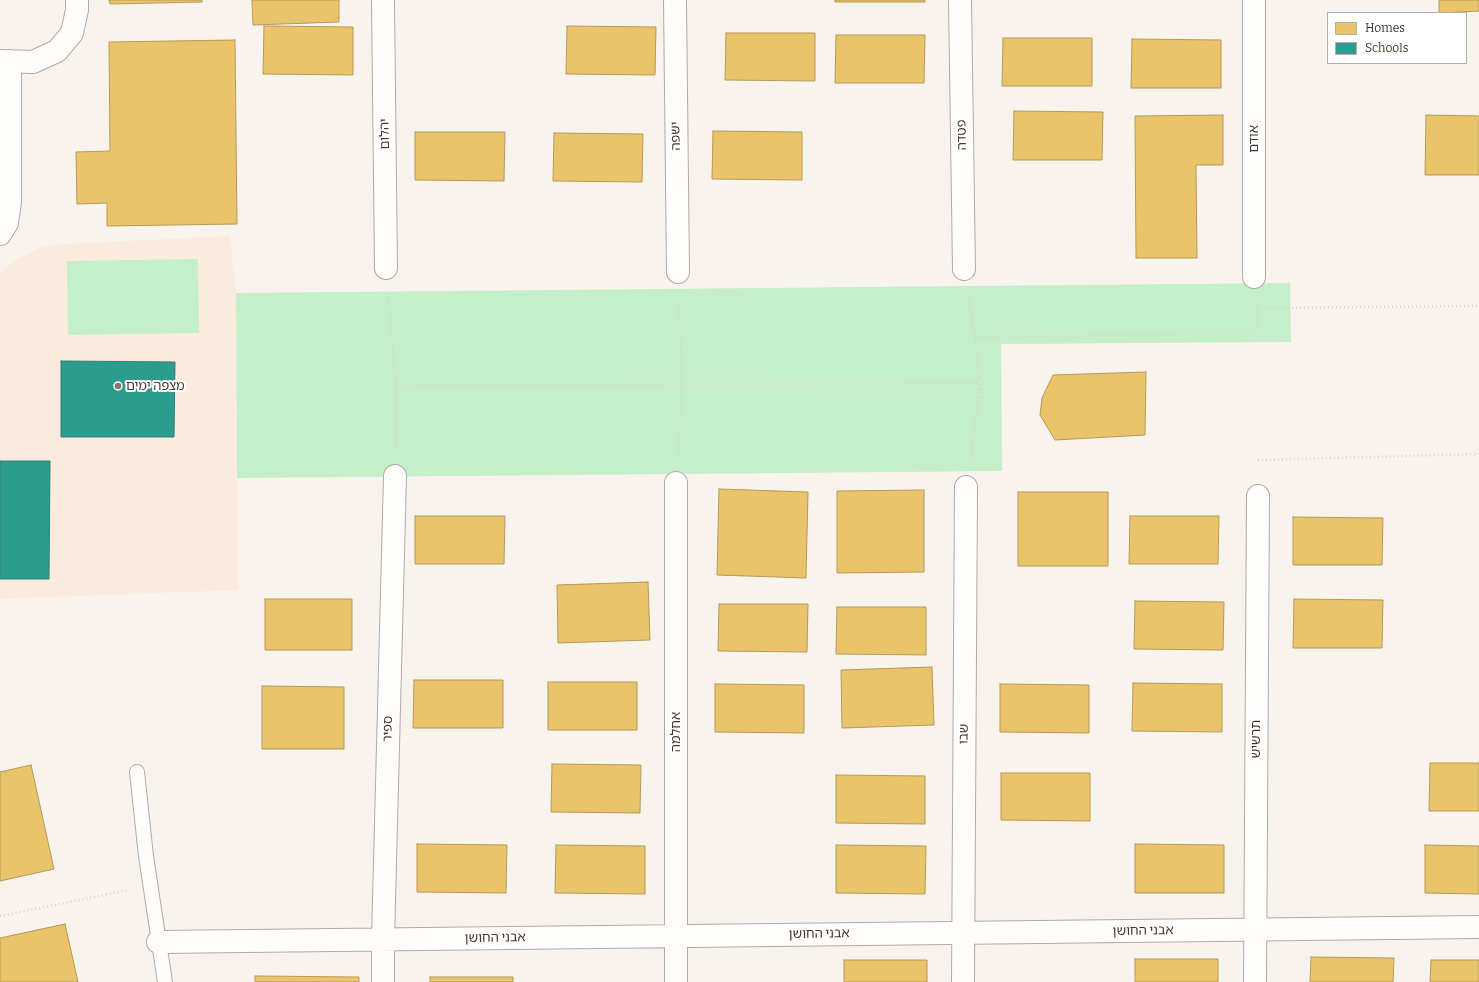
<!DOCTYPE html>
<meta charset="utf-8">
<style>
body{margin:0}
#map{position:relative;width:1479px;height:982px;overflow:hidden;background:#f9f3ed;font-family:Bitter,serif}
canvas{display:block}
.legend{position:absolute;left:1327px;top:12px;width:140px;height:52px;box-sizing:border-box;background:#fff;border:1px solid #b4afab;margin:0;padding:5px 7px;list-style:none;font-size:12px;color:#43362c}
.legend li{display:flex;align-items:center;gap:8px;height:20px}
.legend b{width:20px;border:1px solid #b4afab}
</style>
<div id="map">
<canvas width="1479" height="982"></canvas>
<ul class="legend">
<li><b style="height:11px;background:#e9c46a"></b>Homes</li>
<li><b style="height:11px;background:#2a9d8f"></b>Schools</li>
</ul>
</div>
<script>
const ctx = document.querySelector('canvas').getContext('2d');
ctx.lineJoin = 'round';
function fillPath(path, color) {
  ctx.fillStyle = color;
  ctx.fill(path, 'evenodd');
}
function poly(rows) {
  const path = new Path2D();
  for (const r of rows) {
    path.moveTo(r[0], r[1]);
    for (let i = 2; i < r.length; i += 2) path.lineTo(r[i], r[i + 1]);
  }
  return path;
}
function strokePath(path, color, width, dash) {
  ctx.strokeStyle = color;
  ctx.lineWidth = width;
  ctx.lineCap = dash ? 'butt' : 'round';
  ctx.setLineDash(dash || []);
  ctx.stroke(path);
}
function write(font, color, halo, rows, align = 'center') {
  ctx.font = font + ' Bitter,"Noto Sans Hebrew",serif';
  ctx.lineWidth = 4;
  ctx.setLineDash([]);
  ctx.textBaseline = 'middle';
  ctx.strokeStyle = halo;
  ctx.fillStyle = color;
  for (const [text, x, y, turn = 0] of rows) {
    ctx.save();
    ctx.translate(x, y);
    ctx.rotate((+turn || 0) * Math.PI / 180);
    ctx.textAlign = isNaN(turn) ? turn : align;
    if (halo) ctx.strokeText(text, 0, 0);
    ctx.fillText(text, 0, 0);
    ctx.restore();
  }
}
const built = poly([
 [230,236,236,293,238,590,0,599,0,273,16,260,39,248,62,244]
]);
const green = poly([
 [198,259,199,333,68,335,67,261],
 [1290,283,1291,342,1001,344,1002,471,237,478,236,293]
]);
const homes = poly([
 [109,0,202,0,202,2,110,4,109,0],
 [252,0,339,0,339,22,253,25,252,0],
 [835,0,925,0,925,2,835,2,835,0],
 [1439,0,1479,0,1479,11,1439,13,1439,0],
 [264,26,353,27,353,75,263,74,264,26],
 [567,26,656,27,655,75,566,74,567,26],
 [726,33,815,33,815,81,725,80,726,33],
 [836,35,925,35,924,83,835,83,836,35],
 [1003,38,1092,38,1092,86,1002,86,1003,38],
 [1132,39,1221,40,1221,88,1131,88,1132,39],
 [235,40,237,224,107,226,107,203,77,204,76,152,110,151,109,42,235,40],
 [1014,111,1103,112,1102,160,1013,160,1014,111],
 [1223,115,1223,165,1196,165,1197,258,1136,258,1135,116,1223,115],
 [1426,115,1479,116,1479,175,1425,175,1426,115],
 [713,131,802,132,802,180,712,179,713,131],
 [415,132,505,132,504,181,415,180,415,132],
 [554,133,643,134,642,182,553,181,554,133],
 [1146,372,1145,435,1055,440,1040,415,1042,398,1053,375,1146,372],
 [719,489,808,492,806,578,717,575,719,489],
 [924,490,924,572,837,573,837,491,924,490],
 [1018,492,1108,492,1108,566,1018,566,1018,492],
 [415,516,505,516,504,564,415,564,415,516],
 [1130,516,1219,516,1218,564,1129,564,1130,516],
 [1293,517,1383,518,1382,565,1293,565,1293,517],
 [648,582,650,640,558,643,557,585,648,582],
 [265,599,352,599,352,650,265,650,265,599],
 [1294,599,1383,600,1382,648,1293,648,1294,599],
 [1135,601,1224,602,1223,650,1134,649,1135,601],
 [719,604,808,604,807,652,718,651,719,604],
 [837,607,926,607,926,655,836,654,837,607],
 [932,667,934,725,842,728,841,670,932,667],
 [414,680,503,680,503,728,413,728,414,680],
 [548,682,637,682,637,730,548,730,548,682],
 [1133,683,1222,684,1222,732,1132,731,1133,683],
 [715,684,804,685,804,733,715,732,715,684],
 [1000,684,1089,685,1089,733,1000,732,1000,684],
 [262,686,344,687,344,749,262,749,262,686],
 [1430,763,1479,763,1479,811,1429,811,1430,763],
 [552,764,641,765,640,813,551,812,552,764],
 [31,765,54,869,0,881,0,772,31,765],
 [1001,773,1090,773,1090,821,1001,820,1001,773],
 [836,775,925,776,925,824,836,823,836,775],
 [417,844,507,845,506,893,417,892,417,844],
 [1135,844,1224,845,1224,893,1135,893,1135,844],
 [556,845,645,846,645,894,555,893,556,845],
 [836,845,926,846,925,894,836,893,836,845],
 [1425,845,1479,846,1479,894,1425,893,1425,845],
 [65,924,78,982,0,982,0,938,65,924],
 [1311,957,1394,958,1393,982,1310,982,1311,957],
 [1135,959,1218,959,1218,982,1135,982,1135,959],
 [844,960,927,960,927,982,844,982,844,960],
 [1431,960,1479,960,1479,982,1430,982,1431,960],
 [255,976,359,977,359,982,255,982,255,976],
 [430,977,513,977,513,982,430,982,430,977]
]);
const schools = poly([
 [61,361,175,362,174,437,61,437,61,361],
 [0,461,50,461,49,579,0,579,0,461]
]);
const path = poly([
 [388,293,396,386,395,451],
 [968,293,975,337,980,383,970,463],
 [1256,308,1479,306],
 [975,337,1258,333,1256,302],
 [396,386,980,383],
 [678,458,682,384,679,298],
 [1258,460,1479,454],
 [0,916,129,890]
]);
const lane = poly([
 [137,772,146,856,165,982]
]);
const street = poly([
 [383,0,386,268],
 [675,0,678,272],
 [960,0,964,269],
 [0,61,33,62,57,51,72,33,77,10,77,0],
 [0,234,7,223,10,202,10,61],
 [1254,277,1254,0],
 [676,483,676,982],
 [158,942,1479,927],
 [383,982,383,939,395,476],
 [963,982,966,487],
 [1255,982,1258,496]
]);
const markers = [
 [118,386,4,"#837870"]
];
const streetNames = [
 ["יהלום",385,134,-91],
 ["פטדה",962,135,-91],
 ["ישפה",676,136,-91],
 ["אודם",1254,139,-90],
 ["ספיר",388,729,-88],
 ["אחלמה",676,732,-90],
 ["שבו",964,734,-89],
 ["תרשיש",1256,739,-90],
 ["אבני החושן",1143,931,-1],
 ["אבני החושן",819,934,-1],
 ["אבני החושן",495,938,-1]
];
const poiNames = [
 ["מצפה ימים",126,386]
];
fillPath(built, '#fbebde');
fillPath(green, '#c4efc8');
fillPath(homes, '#e9c46a');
strokePath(homes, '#b79957', 1);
fillPath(schools, '#2a9d8f');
strokePath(schools, '#327e71', 1);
strokePath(lane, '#b2aaa3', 16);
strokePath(street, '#b2aaa3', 24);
strokePath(path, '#d8d4d0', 2.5, [1, 3]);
strokePath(lane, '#fefdfc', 14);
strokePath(street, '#fefdfc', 22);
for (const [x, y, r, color] of markers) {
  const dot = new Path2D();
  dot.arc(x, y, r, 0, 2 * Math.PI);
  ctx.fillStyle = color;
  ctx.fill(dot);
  strokePath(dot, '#fff', 1.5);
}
write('13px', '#43362c', '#fff', streetNames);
write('13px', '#43362c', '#fff', poiNames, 'left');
</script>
